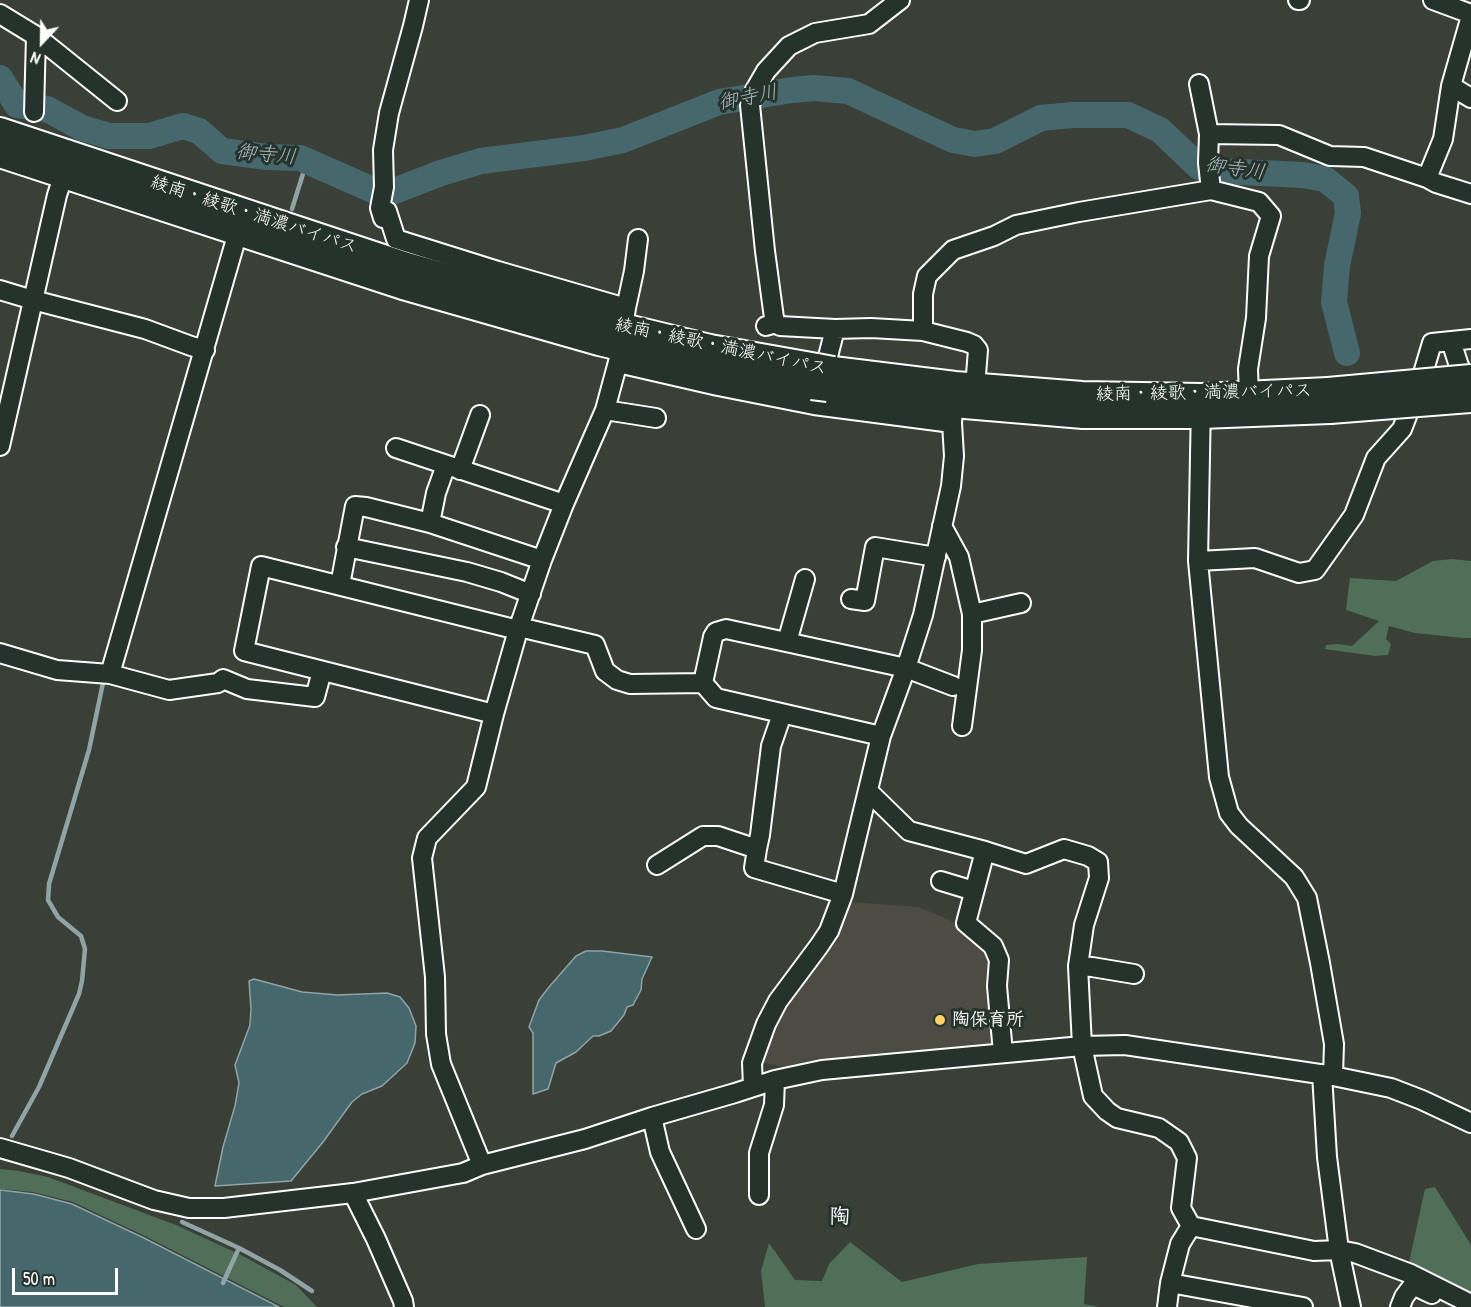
<!DOCTYPE html>
<meta charset="utf-8">
<style>
body{margin:0}
#map{position:relative;width:1471px;height:1307px;overflow:hidden;background:#3a3f38;font-family:"Patrick Hand",sans-serif}
canvas{display:block}
.north{position:absolute;left:12px;top:12px;width:60px;height:60px;-webkit-text-stroke:4px #26332d;paint-order:stroke;rotate:202deg;font-size:16px;font-weight:700;line-height:24px;text-align:center;color:#fff}
.north::after{content:'';display:block;margin:auto;width:21px;height:27px;background:#fff;clip-path:polygon(50% 0,100% 100%,50% 72%,0 100%)}
.scale{position:absolute;left:12px;top:1268px;width:106px;height:27px;box-sizing:border-box;border:3px solid #fff;border-top:0;padding-left:8px;font-size:18px;line-height:21px;white-space:nowrap;color:#fff;-webkit-text-stroke:4px #26332d;paint-order:stroke}
</style>
<div id="map">
<canvas width="1471" height="1307"></canvas>
<div class="north">N</div>
<div class="scale">50 m</div>
</div>
<script>
const ctx = document.querySelector('canvas').getContext('2d');
ctx.lineJoin = 'round';
function fillPath(path, color) {
  ctx.fillStyle = color;
  ctx.fill(path, 'evenodd');
}
function poly(rows) {
  const path = new Path2D();
  for (const r of rows) {
    path.moveTo(r[0], r[1]);
    for (let i = 2; i < r.length; i += 2) path.lineTo(r[i], r[i + 1]);
  }
  return path;
}
function strokePath(path, color, width, dash) {
  ctx.strokeStyle = color;
  ctx.lineWidth = width;
  ctx.lineCap = dash ? 'butt' : 'round';
  ctx.setLineDash(dash || []);
  ctx.stroke(path);
}
function write(font, color, halo, rows, align = 'center') {
  ctx.font = font + ' "Patrick Hand","Klee One",sans-serif';
  ctx.lineWidth = 6;
  ctx.setLineDash([]);
  ctx.textBaseline = 'middle';
  ctx.strokeStyle = halo;
  ctx.fillStyle = color;
  for (const [text, x, y, turn = 0] of rows) {
    ctx.save();
    ctx.translate(x, y);
    ctx.rotate((+turn || 0) * Math.PI / 180);
    ctx.textAlign = isNaN(turn) ? turn : align;
    if (halo) ctx.strokeText(text, 0, 0);
    ctx.fillText(text, 0, 0);
    ctx.restore();
  }
}
const built = poly([
 [850,902,919,907,961,925,988,949,995,963,997,1040,991,1047,792,1069,761,1062,781,1008,827,946]
]);
const green = poly([
 [1452,559,1471,561,1471,638,1463,638,1415,633,1389,626,1386,639,1391,644,1388,655,1375,656,1325,649,1326,645,1338,644,1352,646,1379,621,1346,610,1350,578,1396,581,1433,561],
 [0,1169,19,1171,48,1177,176,1225,239,1254,296,1285,317,1307,284,1307,145,1236,73,1202,33,1192,0,1189],
 [1435,1187,1471,1245,1471,1298,1408,1267,1425,1189],
 [850,1242,902,1282,978,1264,1087,1257,1084,1304,1099,1307,765,1307,761,1271,769,1243,795,1280,822,1281,829,1264]
]);
const water = poly([
 [586,951,602,951,652,957,642,979,641,990,633,1005,627,1007,624,1015,611,1031,599,1036,593,1036,576,1052,556,1063,548,1089,533,1094,533,1033,529,1027,539,1000,549,987,576,956,586,951],
 [254,979,302,992,338,995,387,993,400,997,409,1008,416,1026,415,1043,407,1063,382,1086,362,1094,352,1102,323,1142,291,1181,215,1186,223,1147,235,1106,239,1083,235,1065,250,1025,251,1009,249,981,254,979],
 [0,1190,34,1194,72,1204,144,1238,279,1307,0,1307,0,1190]
]);
const stream = poly([
 [292,209,307,161],
 [12,1136,39,1087,79,994,82,981,85,949,81,936,58,917,48,900,49,884,89,750,104,678],
 [182,1222,239,1248,280,1270,312,1291],
 [223,1283,239,1248]
]);
const river = poly([
 [0,78,17,105,47,109,82,128,109,136,149,136,183,126,199,131,222,151,267,157,300,158,375,191,389,193,441,173,481,161,584,148,623,140,719,102,792,90,814,88,848,91,953,140,975,144,995,141,1041,118,1072,115,1128,115,1160,130,1199,167,1219,171,1303,175,1325,179,1346,196,1348,213,1337,266,1334,302,1347,353]
]);
const minor = poly([
 [1298,0,1300,0],
 [1433,0,1471,14],
 [0,14,36,36,117,101],
 [1471,16,1451,86,1443,139,1427,178,1436,183,1471,194],
 [1451,86,1471,98],
 [34,112,36,36],
 [1209,134,1279,135,1330,156,1364,157,1427,178],
 [1211,190,1259,202,1271,216,1259,256,1256,318,1248,369,1249,395],
 [380,208,387,211,396,239,498,271,626,308,623,327,622,347,605,410,564,504,542,560,518,630,494,714,476,787,427,838,422,858,435,977,436,1034,441,1064,482,1165],
 [383,218,380,208,384,187,383,150,389,113,413,26,419,0],
 [0,290,33,300,145,329,191,346,205,350],
 [626,308,634,271,638,239],
 [776,323,774,318,765,251,750,105,755,90,766,71,789,46,815,33,869,24,900,0],
 [766,326,776,323,780,326,835,329,871,328,923,331,967,342,974,345,978,350,975,387],
 [923,331,923,294,927,276,953,250,994,236,1016,225,1079,212,1211,190,1208,163,1209,134,1199,84],
 [1451,341,1459,366,1471,386],
 [618,363,718,386,814,405,952,423],
 [822,380,835,329],
 [1201,403,1198,561,1219,777,1229,813,1239,826,1294,877,1307,898,1320,963,1334,1044,1333,1076],
 [605,410,656,418],
 [0,446,57,195,67,165],
 [396,448,564,504],
 [460,470,480,415],
 [430,523,436,493,446,465],
 [942,526,959,557,972,614,972,650,962,726],
 [346,547,467,572,501,582,531,594],
 [1198,561,1255,558,1299,573,1315,570,1354,515,1376,458,1402,429,1421,380,1432,343,1471,339],
 [340,585,355,506,366,507,430,523,542,560],
 [851,599,865,601,875,547,936,557],
 [972,614,1021,603],
 [519,627,595,645,605,671,617,680,630,684,703,683,716,698,881,736],
 [787,642,805,579],
 [0,653,57,670,110,674,169,690,218,683,223,679,247,689,315,697,322,671],
 [110,674,238,232],
 [703,683,713,637,716,632,726,629,906,668,953,686],
 [494,714,244,651,261,566,518,630],
 [868,791,909,831,985,851,1026,864,1064,849,1088,856,1098,862,1099,878,1084,925,1078,966,1082,1046,1093,1096,1107,1111,1117,1118,1159,1128,1179,1142,1187,1158,1181,1208,1191,1226,1180,1244,1170,1283,1167,1307],
 [757,849,760,835,771,746,782,714],
 [985,851,966,923,993,946,999,960,997,986,1003,1053],
 [657,865,703,836,718,836,757,849,754,868,843,894],
 [941,881,974,891],
 [1078,966,1092,967,1134,974],
 [1322,1074,1327,1157,1339,1250,1351,1307],
 [753,1087,752,1063,766,1024,778,1001,819,946,829,931,843,894,881,736,906,668,923,615,951,486,954,456,952,423,954,393],
 [652,1117,660,1152,696,1229],
 [0,1148,69,1168,154,1200,189,1208,224,1208,353,1193,463,1173,482,1165,585,1139,652,1117,735,1093,775,1080,822,1070,1082,1046,1125,1045,1333,1076,1391,1088,1422,1100,1471,1123],
 [353,1193,376,1239,403,1301,404,1307],
 [759,1195,759,1153,774,1105,775,1080],
 [1191,1226,1314,1251,1339,1250,1355,1253,1411,1274,1471,1304],
 [1170,1283,1303,1307],
 [1400,1307,1404,1297,1413,1285,1432,1294]
]);
const highway = poly([
 [0,131,407,266,623,327,710,348,817,367],
 [0,154,403,286,599,342,705,367,812,386],
 [833,370,955,385,1082,395,1201,397,1328,391],
 [828,388,953,404,1083,415,1201,415,1330,410]
]);
const highwayBridge = poly([
 [817,367,833,370],
 [812,386,828,388],
 [1328,391,1471,378],
 [1330,410,1471,399]
]);
const markers = [
 [940,1020,6,"#ffd166"]
];
const streetNames = [
 ["綾南・綾歌・満濃バイパス",254,215,18],
 ["綾南・綾歌・満濃バイパス",721,347,12],
 ["綾南・綾歌・満濃バイパス",1204,393,-1]
];
const poiNames = [
 ["陶保育所",952,1020]
];
const waterNames = [
 ["御寺川",748,98,-11],
 ["御寺川",266,155,6],
 ["御寺川",1235,169,8]
];
const quarterNames = [
 ["陶",840,1217]
];
fillPath(built, '#4c4c44');
fillPath(green, '#4f6f58');
fillPath(water, '#46676c');
strokePath(water, '#90a4a7', 1.5);
strokePath(stream, '#90a4a7', 4.5);
strokePath(river, '#46676c', 26);
strokePath(minor, '#fff', 22);
strokePath(highway, '#fff', 30);
strokePath(minor, '#26332d', 18);
strokePath(highway, '#26332d', 26);
strokePath(highwayBridge, '#fff', 30, []);
strokePath(highwayBridge, '#26332d', 26);
for (const [x, y, r, color] of markers) {
  const dot = new Path2D();
  dot.arc(x, y, r, 0, 2 * Math.PI);
  ctx.fillStyle = color;
  ctx.fill(dot);
  strokePath(dot, '#26332d', 2);
}
write('18px', '#fff', '#26332d', streetNames);
write('bold 18px', '#fff', '#26332d', poiNames, 'left');
write('italic 20px', '#acbbbd', '#26332d', waterNames);
write('bold 21px', '#fff', '#26332d', quarterNames);
</script>
